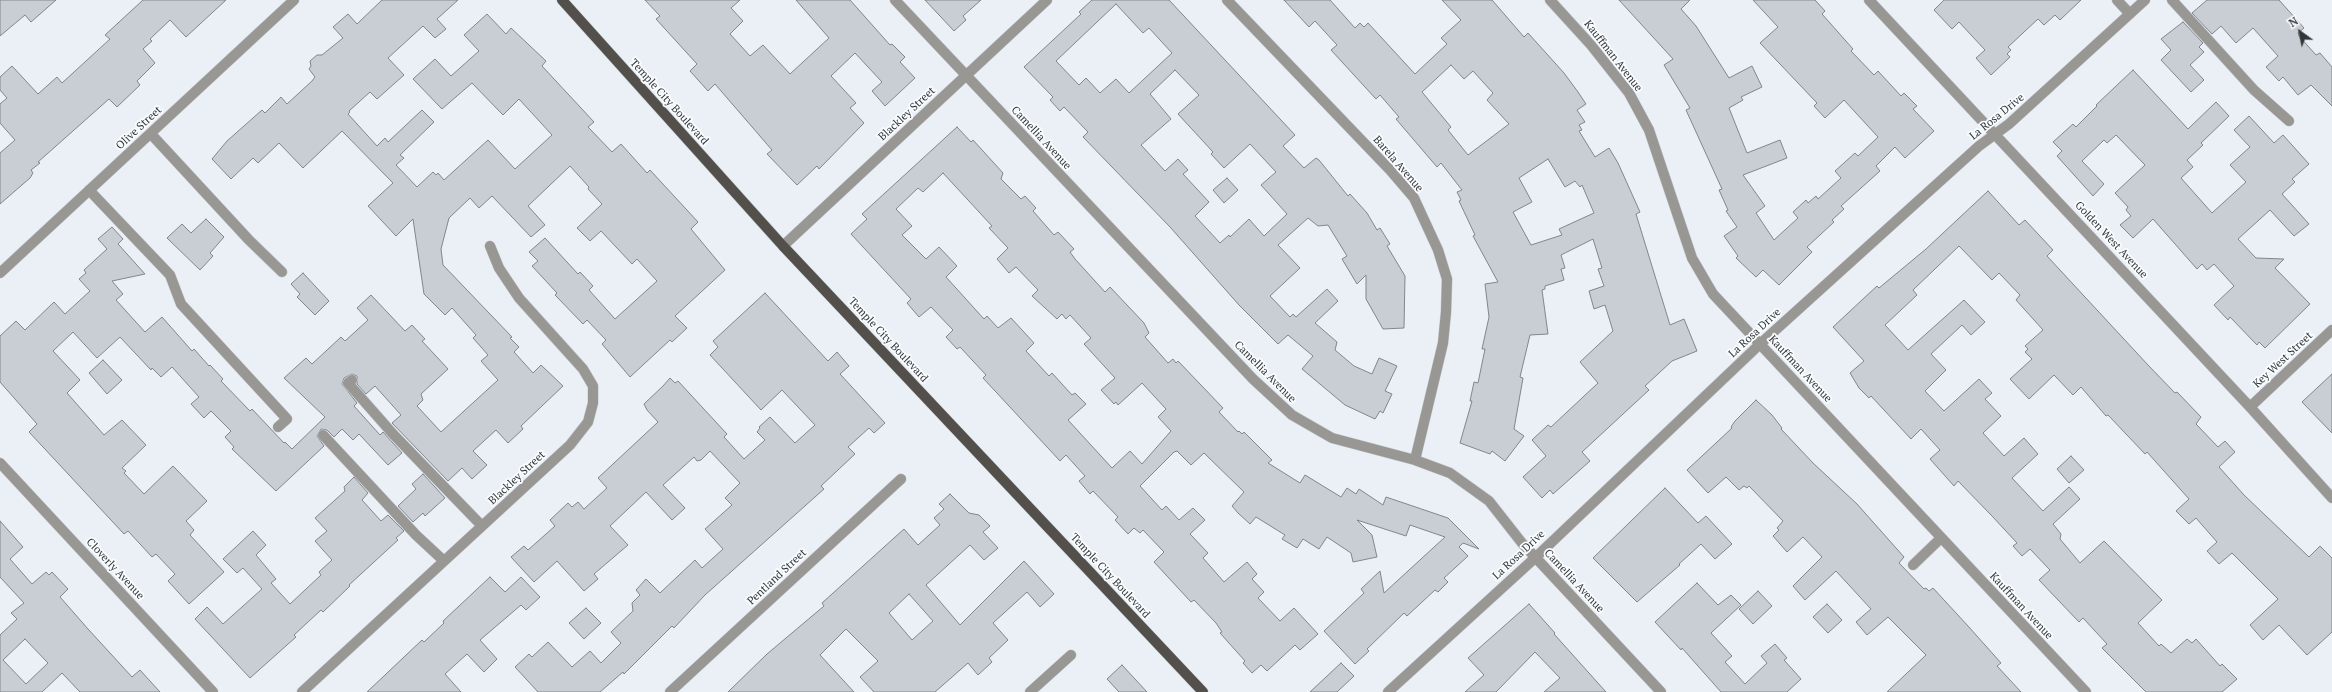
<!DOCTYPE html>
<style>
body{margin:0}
#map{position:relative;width:2332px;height:692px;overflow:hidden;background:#eaf0f5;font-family:"PT Serif",serif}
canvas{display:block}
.north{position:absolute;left:2280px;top:12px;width:40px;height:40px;-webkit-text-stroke:3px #fafdff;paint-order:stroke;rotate:327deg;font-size:11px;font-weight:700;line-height:16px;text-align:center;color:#333638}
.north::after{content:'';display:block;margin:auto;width:14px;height:18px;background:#333638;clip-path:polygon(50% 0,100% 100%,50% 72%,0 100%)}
</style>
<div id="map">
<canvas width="2332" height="692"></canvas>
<div class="north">N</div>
</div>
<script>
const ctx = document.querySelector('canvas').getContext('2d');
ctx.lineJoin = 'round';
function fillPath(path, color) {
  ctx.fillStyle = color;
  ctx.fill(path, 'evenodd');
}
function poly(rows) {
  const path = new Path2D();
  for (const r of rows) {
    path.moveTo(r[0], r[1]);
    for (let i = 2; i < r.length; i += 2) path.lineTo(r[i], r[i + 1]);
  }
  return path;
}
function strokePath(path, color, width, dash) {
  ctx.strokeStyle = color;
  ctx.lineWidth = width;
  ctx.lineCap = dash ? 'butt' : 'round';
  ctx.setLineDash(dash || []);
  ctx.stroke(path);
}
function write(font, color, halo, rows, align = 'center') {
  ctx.font = font + ' "PT Serif",serif';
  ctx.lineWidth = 3.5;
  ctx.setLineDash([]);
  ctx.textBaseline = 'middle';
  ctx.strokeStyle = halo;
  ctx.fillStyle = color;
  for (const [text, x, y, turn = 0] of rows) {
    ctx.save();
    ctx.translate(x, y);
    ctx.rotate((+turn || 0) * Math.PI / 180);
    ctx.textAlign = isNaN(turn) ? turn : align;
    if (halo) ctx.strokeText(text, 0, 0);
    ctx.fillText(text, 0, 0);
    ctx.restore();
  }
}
const building = poly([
 [0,0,56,0,31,22,25,15,0,36,0,0],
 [143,0,226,0,186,37,170,20,150,39,152,41,143,49,155,63,137,81,140,85,117,107,109,99,38,162,40,163,31,170,33,173,30,178,0,204,0,153,15,140,0,123,0,104,7,98,0,90,0,77,12,66,38,94,57,77,62,83,110,39,105,35,143,0],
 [382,0,458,0,437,19,446,29,435,38,423,26,388,58,404,75,377,99,370,92,349,111,350,112,348,114,377,146,385,138,388,142,422,110,434,122,400,155,404,158,396,165,417,187,433,172,436,175,438,173,444,180,488,140,515,169,552,135,519,99,503,115,472,83,442,109,413,79,435,59,451,76,479,51,464,35,487,14,506,34,511,28,546,61,542,66,594,122,588,127,612,152,621,144,647,173,650,170,698,222,691,229,725,270,675,316,687,328,672,342,670,340,630,377,602,344,606,340,587,320,583,324,555,295,557,293,532,266,538,261,529,252,545,238,578,274,580,272,593,286,589,290,615,319,657,281,637,259,632,264,601,231,590,241,577,228,602,204,588,189,589,187,570,166,528,206,545,225,531,237,492,196,479,208,470,198,449,218,441,249,443,265,512,337,510,338,519,347,514,352,533,373,541,365,563,386,521,426,523,429,508,443,496,430,473,451,487,465,472,479,462,468,448,481,392,423,401,415,375,386,366,394,357,384,357,376,352,374,344,378,342,384,357,403,354,406,380,435,383,432,402,453,388,465,359,434,353,440,342,429,334,437,327,430,321,429,317,436,324,446,276,491,232,449,234,447,225,437,231,431,211,411,204,418,191,404,199,397,172,367,161,377,152,368,151,370,120,337,97,358,73,332,53,351,80,380,67,393,104,435,122,420,146,445,122,468,126,471,124,473,144,494,173,466,207,501,186,521,194,530,190,535,224,572,189,604,168,581,175,574,156,554,152,557,128,531,124,534,29,432,37,424,0,382,0,336,16,321,25,330,54,302,65,314,90,291,79,279,86,273,84,270,107,249,98,239,112,227,123,239,118,244,145,274,112,281,123,294,116,300,145,332,162,317,192,351,194,349,209,366,210,365,223,379,221,381,250,411,252,409,284,443,285,442,292,449,325,417,284,378,306,358,312,364,341,337,345,341,368,320,357,308,371,295,405,331,412,325,425,339,422,341,448,369,421,394,423,400,417,406,441,432,498,380,481,361,488,355,473,338,476,335,452,308,445,315,424,294,413,219,396,236,368,206,393,183,342,131,303,168,279,143,258,163,253,158,231,179,212,159,227,141,262,110,265,113,281,97,287,104,312,81,315,77,309,69,311,66,310,61,317,55,322,55,343,38,333,27,348,14,357,24,382,0],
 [645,0,740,0,731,8,743,21,730,34,750,56,763,45,790,74,829,38,796,0,850,0,890,45,892,44,905,57,900,62,915,78,885,106,872,91,882,82,855,53,831,76,856,103,850,108,864,123,819,169,817,166,797,185,767,154,772,150,715,84,708,91,690,71,697,64,656,19,660,16,645,0],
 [925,0,981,0,963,16,966,20,954,31,925,0],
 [1092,0,1169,0,1295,135,1283,146,1304,168,1316,158,1319,160,1348,196,1350,194,1367,213,1377,230,1380,228,1390,244,1387,246,1405,276,1404,328,1383,329,1366,299,1366,275,1357,284,1342,259,1347,256,1328,225,1318,226,1308,218,1278,245,1300,268,1270,296,1290,317,1293,314,1296,317,1327,289,1338,301,1315,323,1337,342,1335,350,1354,366,1372,374,1379,358,1397,366,1385,391,1392,394,1383,413,1380,411,1375,419,1345,405,1302,369,1313,356,1288,335,1278,344,1239,305,1170,227,1083,137,1088,132,1064,107,1060,111,1050,100,1053,97,1024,67,1081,14,1079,12,1092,0],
 [1116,4,1143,33,1149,28,1172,53,1129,93,1116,79,1100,93,1086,78,1079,85,1056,61,1116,4],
 [1175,70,1199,95,1178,114,1213,152,1211,154,1224,168,1250,144,1276,172,1261,185,1287,214,1264,236,1249,219,1230,237,1229,235,1220,243,1195,216,1209,202,1183,174,1188,170,1178,159,1165,171,1141,145,1171,119,1150,94,1175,70],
 [1284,0,1330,0,1355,28,1360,23,1364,27,1368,23,1415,74,1447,44,1441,38,1461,20,1442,0,1492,0,1524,37,1528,33,1564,73,1578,92,1586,104,1577,110,1585,122,1579,125,1582,130,1579,131,1595,157,1609,148,1618,163,1640,212,1636,214,1670,325,1684,319,1697,351,1672,361,1645,386,1649,390,1582,452,1590,461,1553,494,1550,490,1542,498,1523,477,1546,456,1532,440,1548,425,1551,427,1598,383,1580,362,1613,331,1605,305,1594,309,1589,291,1604,286,1598,269,1602,268,1593,239,1561,255,1565,268,1561,269,1564,280,1545,286,1545,289,1542,290,1548,334,1530,335,1520,377,1523,378,1514,429,1524,436,1505,461,1492,451,1490,454,1460,443,1472,401,1470,401,1474,382,1478,383,1485,349,1482,349,1489,317,1485,284,1498,282,1473,236,1475,235,1459,201,1461,200,1457,192,1462,190,1441,163,1437,167,1396,119,1399,117,1380,95,1376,99,1331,50,1337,45,1315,21,1309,27,1284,0],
 [1451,65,1464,79,1473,71,1493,93,1487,100,1509,124,1468,155,1448,130,1451,127,1422,92,1451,65],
 [1548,159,1565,187,1575,181,1580,187,1582,185,1594,213,1559,229,1562,235,1531,245,1513,212,1532,202,1519,178,1548,159],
 [1619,0,1690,0,1681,9,1696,26,1729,78,1752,66,1762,87,1741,97,1743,100,1729,108,1747,153,1780,140,1787,158,1743,175,1765,206,1756,213,1774,240,1798,218,1793,212,1806,200,1808,203,1816,196,1818,199,1841,178,1835,171,1855,153,1858,156,1878,137,1844,100,1825,118,1814,106,1817,103,1760,43,1778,27,1753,0,1815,0,1825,11,1822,14,1853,49,1851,51,1874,75,1878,71,1901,96,1904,93,1917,106,1913,109,1934,131,1905,158,1895,147,1876,166,1880,171,1841,206,1844,209,1832,220,1834,222,1807,247,1812,252,1779,285,1763,270,1756,277,1736,258,1738,256,1724,236,1737,227,1726,211,1728,210,1719,190,1722,189,1686,110,1690,108,1664,65,1673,59,1619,0],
 [1944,0,2081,0,2060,20,2055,15,2044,25,2038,19,2008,47,2011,50,2007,54,2010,57,1991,75,1976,58,1985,50,1959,22,1952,29,1934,10,1944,0],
 [2207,0,2279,0,2304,28,2298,33,2299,36,2316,55,2320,53,2332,67,2332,106,2311,85,2298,95,2283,77,2279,81,2266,67,2278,56,2253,28,2236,43,2221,26,2212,34,2192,13,2207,0],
 [2183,22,2203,43,2199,47,2204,52,2190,65,2204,80,2191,92,2161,60,2171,50,2161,39,2183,22],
 [2133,70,2188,129,2216,102,2229,116,2201,143,2203,145,2187,160,2193,167,2181,178,2212,213,2246,182,2230,165,2250,147,2234,130,2249,116,2274,143,2283,135,2309,164,2292,179,2295,182,2282,194,2309,224,2294,236,2270,210,2238,239,2256,258,2284,259,2275,268,2310,304,2265,348,2259,342,2257,345,2230,317,2228,320,2214,305,2234,286,2214,264,2207,270,2202,264,2197,269,2153,219,2133,238,2120,225,2131,216,2126,210,2128,207,2115,193,2145,165,2116,135,2107,143,2104,140,2082,161,2104,184,2093,196,2057,156,2062,151,2053,142,2073,124,2076,127,2097,106,2096,105,2133,70],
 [957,127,971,142,973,140,1003,173,1001,179,1021,199,1025,196,1036,208,1033,211,1054,235,1058,232,1074,249,1070,252,1075,259,1105,292,1110,287,1144,323,1149,333,1145,337,1168,363,1173,359,1176,363,1178,361,1223,408,1219,412,1238,432,1239,431,1242,434,1244,432,1272,460,1268,463,1300,483,1305,475,1341,497,1347,488,1356,494,1359,489,1383,505,1386,497,1448,518,1479,549,1463,543,1459,547,1468,556,1444,578,1448,582,1438,592,1435,590,1407,616,1404,613,1367,649,1369,651,1355,664,1324,631,1364,593,1361,589,1380,571,1384,593,1445,537,1410,525,1406,536,1357,520,1372,535,1377,557,1353,562,1351,553,1327,537,1319,549,1303,539,1297,548,1282,539,1285,535,1256,517,1250,524,1238,513,1232,506,1244,492,1204,453,1191,465,1177,451,1174,452,1140,486,1162,510,1166,506,1179,520,1193,508,1205,520,1190,534,1208,553,1203,558,1224,582,1247,562,1257,574,1252,579,1264,592,1258,598,1280,621,1294,608,1318,634,1300,650,1295,645,1267,671,1261,665,1252,673,1243,663,1245,661,1220,633,1222,632,1216,623,1194,600,1191,602,1154,562,1164,552,1143,530,1140,533,1134,528,1128,534,1115,520,1118,517,1093,491,1090,494,1079,481,1085,476,1066,455,1060,461,983,378,986,375,960,347,957,349,946,337,953,330,931,307,919,317,907,303,911,299,851,234,867,219,862,214,957,127],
 [943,173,992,226,989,228,1008,248,997,259,1009,273,1016,267,1038,290,1032,296,1057,319,1062,314,1066,319,1070,315,1091,338,1084,344,1115,378,1101,390,1114,404,1116,402,1118,405,1142,383,1166,409,1158,417,1171,431,1142,464,1130,451,1112,468,1068,420,1086,404,1075,393,1072,395,1052,373,1049,376,1026,351,1034,343,1011,318,998,328,987,316,984,319,946,277,957,266,939,247,926,259,902,235,912,226,896,209,918,188,923,192,943,173],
 [1227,178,1238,190,1224,203,1213,190,1227,178],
 [1988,191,2019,225,2025,220,2053,250,2047,256,2148,365,2175,393,2177,392,2201,417,2196,424,2218,447,2225,441,2235,452,2219,467,2244,495,2309,557,2320,546,2332,558,2332,632,2307,655,2279,625,2263,640,2250,625,2278,599,2232,553,2219,564,2207,551,2217,542,2196,518,2189,524,2176,511,2189,499,2147,452,2145,454,2108,415,2106,416,2081,387,2073,395,2054,375,2029,399,2010,379,2032,359,2025,352,2028,349,2025,346,2043,330,2016,300,2020,295,1999,273,1992,280,1959,246,1913,290,1917,295,1885,325,1908,350,1964,300,1985,322,1971,335,1962,325,1931,354,1946,370,1925,391,1944,411,1979,379,1992,393,1985,399,2001,416,1983,433,2004,456,2024,438,2038,454,2012,478,2043,511,2069,487,2080,499,2053,524,2061,534,2060,539,2080,563,2104,541,2162,600,2138,623,2159,646,2161,644,2171,653,2187,639,2192,643,2196,639,2220,666,2222,664,2237,679,2222,692,2146,692,2102,648,2107,644,2083,618,2079,622,2039,580,2050,570,2030,549,2022,556,2013,546,2017,543,1992,516,1958,481,1954,486,1930,459,1940,450,1921,429,1911,439,1871,396,1869,398,1859,388,1850,373,1864,361,1833,327,1877,286,1879,288,1926,249,1988,191],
 [206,219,224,237,210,253,213,256,200,270,167,238,182,224,191,233,206,219],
 [303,273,329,301,315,315,297,297,300,294,291,284,303,273],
 [765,293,828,361,837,352,849,366,840,374,885,423,874,433,869,428,848,447,855,454,821,486,824,489,705,595,674,628,672,626,624,674,623,672,600,692,538,692,515,667,529,654,532,657,548,642,572,667,590,651,601,663,621,643,611,632,633,611,632,603,640,595,636,590,646,579,660,593,695,560,702,568,723,549,705,529,732,505,725,498,740,483,710,451,701,460,697,461,694,457,663,485,685,508,672,520,646,492,610,526,628,545,594,574,598,579,584,591,557,561,534,582,511,557,524,546,528,550,555,526,550,520,568,503,572,507,578,502,584,509,607,488,598,478,658,422,647,410,644,404,663,386,670,378,675,383,678,381,727,434,724,437,744,459,765,440,757,432,760,428,759,427,770,417,795,443,815,425,782,390,761,410,710,355,718,347,713,341,765,293],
 [103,360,122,380,107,394,89,373,103,360],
 [2332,374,2332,433,2302,402,2332,374],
 [1756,400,1772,415,1782,428,1781,429,1813,463,1857,504,1904,557,1899,563,1924,589,1926,588,1929,591,1933,588,1968,626,2001,663,1997,666,2021,692,1887,692,1926,655,1888,617,1867,635,1856,622,1871,609,1836,571,1805,600,1793,586,1822,557,1803,537,1787,552,1773,536,1779,530,1777,528,1783,521,1749,486,1747,488,1744,486,1739,490,1726,477,1708,493,1687,470,1732,428,1731,427,1735,421,1756,400],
 [2071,456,2084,470,2069,483,2057,469,2071,456],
 [423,474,445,498,425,516,423,513,413,522,398,506,416,489,412,484,423,474],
 [354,477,368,493,362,500,381,521,388,515,404,531,396,538,398,540,349,585,350,586,323,612,321,610,294,635,296,637,250,678,195,619,207,607,223,624,262,589,243,568,237,573,223,559,253,531,266,545,256,555,276,579,271,583,290,604,321,575,319,572,332,560,315,541,327,531,315,518,345,491,344,487,354,477],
 [1665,488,1698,523,1706,516,1732,544,1715,559,1701,544,1679,564,1680,565,1637,602,1593,558,1665,488],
 [950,494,969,513,979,515,990,526,983,532,998,548,984,560,970,545,926,585,960,625,1024,561,1054,594,1040,607,1027,592,993,623,1008,640,989,658,992,662,978,675,968,663,935,692,874,692,860,677,878,661,846,629,820,655,854,692,728,692,767,654,824,606,822,603,904,529,918,545,940,525,934,518,944,509,939,504,950,494],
 [909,594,933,621,912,640,889,613,909,594],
 [0,521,23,547,10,559,32,584,46,572,49,575,52,572,68,589,60,597,88,629,132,677,140,670,160,692,80,692,62,673,42,692,0,692,0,635,17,619,11,613,24,603,0,577,0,521],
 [25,639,48,663,26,684,3,660,25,639],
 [490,577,505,592,521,577,540,597,526,610,521,605,480,640,497,659,484,672,467,654,445,674,461,692,367,692,422,640,424,642,444,623,443,621,490,577],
 [1697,583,1718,605,1731,595,1741,605,1711,633,1732,656,1725,662,1745,684,1767,663,1761,656,1775,644,1787,658,1784,660,1801,679,1787,692,1721,692,1682,648,1681,650,1655,622,1697,583],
 [1758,591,1772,606,1753,624,1739,609,1758,591],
 [1529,604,1555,633,1554,634,1606,692,1544,692,1560,678,1535,652,1496,692,1465,692,1484,675,1468,658,1529,604],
 [1827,604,1842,620,1828,633,1813,617,1827,604],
 [586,608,601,623,584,639,569,623,586,608],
 [1341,663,1354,676,1337,692,1310,692,1341,663],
 [1122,665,1147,692,1119,692,1107,679,1122,665]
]);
const minor = poly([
 [895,0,1253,379,1292,415,1332,438,1415,460,1450,473,1489,501,1522,543,1661,692],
 [1227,0,1390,170,1414,198,1438,250,1447,279,1446,312,1443,343,1415,460],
 [1550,0,1591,45,1629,93,1649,130,1692,258,1713,294,2086,692],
 [1869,0,2250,407,2332,498],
 [2117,0,2130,14],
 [2172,0,2254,90,2289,121],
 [151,134,249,240,282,272],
 [89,190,170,275,181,304,287,419,278,427],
 [783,246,1047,0],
 [0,273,294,0],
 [352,380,348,383,393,434,482,526],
 [2250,407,2332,330],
 [323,435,416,535,444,561],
 [0,463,213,692],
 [1913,565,1941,538],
 [302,692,570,445,588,422,593,403,593,386,583,369,519,298,499,268,490,246],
 [670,692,901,479],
 [1030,692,1071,655],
 [1388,692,1536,557,1760,344,1979,146,2009,124,2145,0]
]);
const major = poly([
 [562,0,783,246,1203,692]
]);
const streetNames = [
 ["Kauffman Avenue",1613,56,52],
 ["Temple City Boulevard",669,102,48],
 ["Blackley Street",907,114,-43],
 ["La Rosa Drive",1997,117,-39],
 ["Olive Street",139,128,-43],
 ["Camellia Avenue",1041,138,47],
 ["Barela Avenue",1398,164,49],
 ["Golden West Avenue",2111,240,47],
 ["La Rosa Drive",1755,333,-43],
 ["Temple City Boulevard",888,340,47],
 ["Key West Street",2283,360,-43],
 ["Kauffman Avenue",1800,369,47],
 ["Camellia Avenue",1265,372,45],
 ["Blackley Street",517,478,-43],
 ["La Rosa Drive",1519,555,-43],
 ["Cloverly Avenue",115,569,47],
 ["Temple City Boulevard",1110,576,47],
 ["Pentland Street",777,577,-43],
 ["Camellia Avenue",1574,581,47],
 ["Kauffman Avenue",2021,606,47]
];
fillPath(building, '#c8ced3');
strokePath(building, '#80868b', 1);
strokePath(minor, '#c5cbcf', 11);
strokePath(major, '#c5cbcf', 11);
strokePath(minor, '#999794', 10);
strokePath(major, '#53504c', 10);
write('11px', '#333638', '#fafdff', streetNames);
</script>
